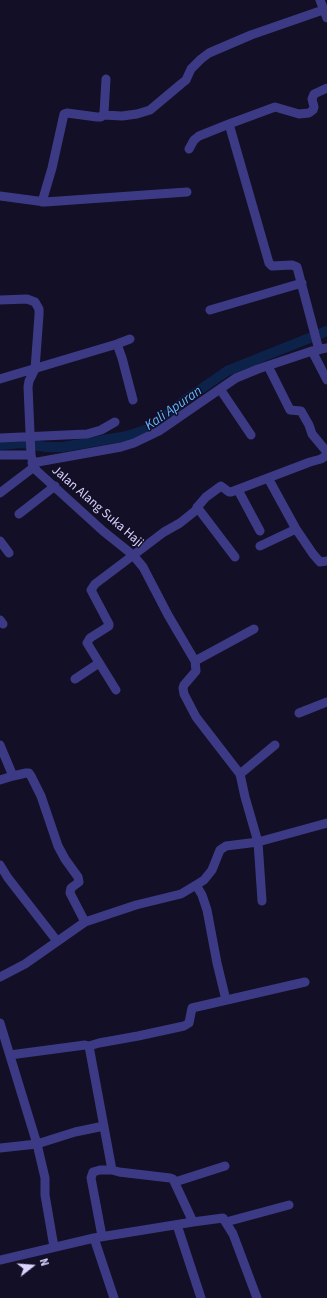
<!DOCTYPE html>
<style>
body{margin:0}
#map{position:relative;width:327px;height:1298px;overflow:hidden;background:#130f26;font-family:"Source Sans 3",sans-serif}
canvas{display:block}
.north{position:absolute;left:12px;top:1246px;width:40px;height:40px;-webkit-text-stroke:3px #130f26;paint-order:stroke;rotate:73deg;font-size:11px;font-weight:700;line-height:16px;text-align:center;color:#d9d4ff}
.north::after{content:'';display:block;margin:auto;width:14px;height:18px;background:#d9d4ff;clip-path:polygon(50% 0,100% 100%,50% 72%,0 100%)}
</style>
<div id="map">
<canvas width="327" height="1298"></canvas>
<div class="north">N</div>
</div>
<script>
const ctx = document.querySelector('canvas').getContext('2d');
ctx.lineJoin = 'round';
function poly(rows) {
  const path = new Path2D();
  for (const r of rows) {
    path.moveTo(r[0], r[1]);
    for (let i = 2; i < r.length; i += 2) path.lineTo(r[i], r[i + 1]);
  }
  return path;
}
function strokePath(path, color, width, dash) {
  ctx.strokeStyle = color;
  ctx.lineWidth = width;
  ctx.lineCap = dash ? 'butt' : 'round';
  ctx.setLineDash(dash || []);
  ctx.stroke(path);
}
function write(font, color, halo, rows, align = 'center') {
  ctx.font = font + ' "Source Sans 3",sans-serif';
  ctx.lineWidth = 3;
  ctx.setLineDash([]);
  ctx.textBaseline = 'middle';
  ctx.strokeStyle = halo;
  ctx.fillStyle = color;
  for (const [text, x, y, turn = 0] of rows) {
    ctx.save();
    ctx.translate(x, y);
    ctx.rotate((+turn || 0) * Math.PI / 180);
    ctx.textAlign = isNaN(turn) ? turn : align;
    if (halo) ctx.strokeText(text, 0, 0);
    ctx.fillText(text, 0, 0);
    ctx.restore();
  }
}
const canal = poly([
 [0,445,22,443,46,447,63,447,127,436,151,428,185,400,227,371,327,331]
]);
const minor = poly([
 [320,0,327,18],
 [103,115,122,116,137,114,150,110,181,84,186,80,191,69,201,59,209,53,251,35,323,10],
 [229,124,275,107,299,114,309,113,313,110,314,107,312,99,314,94,327,88],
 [189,149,194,140,199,136,229,124,269,263,272,266,292,265,297,267,319,350],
 [0,196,45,202,187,192],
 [42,202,52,168,64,114,67,113,97,117,101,117,104,113,106,79],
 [0,300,27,299,35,302,39,309,39,315,35,369,29,381,28,387,31,455,34,467,37,471,103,531,133,555,143,567,168,615,195,661,196,671,184,685,183,688,184,694,196,717,240,774,245,797,258,842,226,846,220,850,212,870,204,880,196,885,181,894,136,905,85,922,25,964,0,977],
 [210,310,302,283],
 [117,344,122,358,133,400],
 [312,351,327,380],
 [268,366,290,410,301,411,309,425,312,434,327,452],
 [0,379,117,344,130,339],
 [220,389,251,435],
 [0,438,87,434,101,430,115,422],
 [0,455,31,455],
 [32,463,121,447,134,443,159,431,236,378,258,369,312,351,327,348],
 [268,478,296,529,313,554,320,562,327,561],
 [238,490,260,531],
 [0,493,34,467],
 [197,507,235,557],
 [19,514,55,486],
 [0,541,9,553],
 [260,546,296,529],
 [0,620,3,624],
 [195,661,254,629],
 [75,679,99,663],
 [116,690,87,643,90,638,109,626,109,624,91,590,95,584,164,532,180,523,195,511,199,505,206,497,221,486,229,492,231,492,310,462,321,459,327,455],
 [299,713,327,702],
 [0,745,13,776,26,773,29,773,31,776,41,796,58,846,65,859,78,877,79,882,71,888,70,893,85,922],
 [240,774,275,745],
 [0,780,13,776],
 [0,865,8,878,57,941],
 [196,885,202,895,207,910,217,963,226,1000],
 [262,901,258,842,327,823],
 [0,1023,37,1144,45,1178,45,1195,54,1247],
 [10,1055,85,1045,89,1046],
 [0,1148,37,1144,75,1132,104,1126],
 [175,1182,225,1166],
 [193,1222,223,1218,233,1234,257,1298],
 [226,1222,289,1205],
 [177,1225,201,1298],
 [102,1236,91,1178,93,1172,100,1170,112,1170],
 [94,1238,114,1298],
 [0,1260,94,1238,193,1222,173,1179,170,1178,119,1172,112,1170,89,1046,99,1043,138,1036,184,1026,189,1023,192,1008,305,982]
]);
const streetNames = [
 ["Jalan Alang Suka Haji",97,507,41]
];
const waterNames = [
 ["Kali Apuran",174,409,-35]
];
strokePath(canal, '#0c2248', 10);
strokePath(minor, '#3d3a85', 9);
write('13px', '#d9d4ff', '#130f26', streetNames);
write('italic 14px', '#62b6ff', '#130f26', waterNames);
</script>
